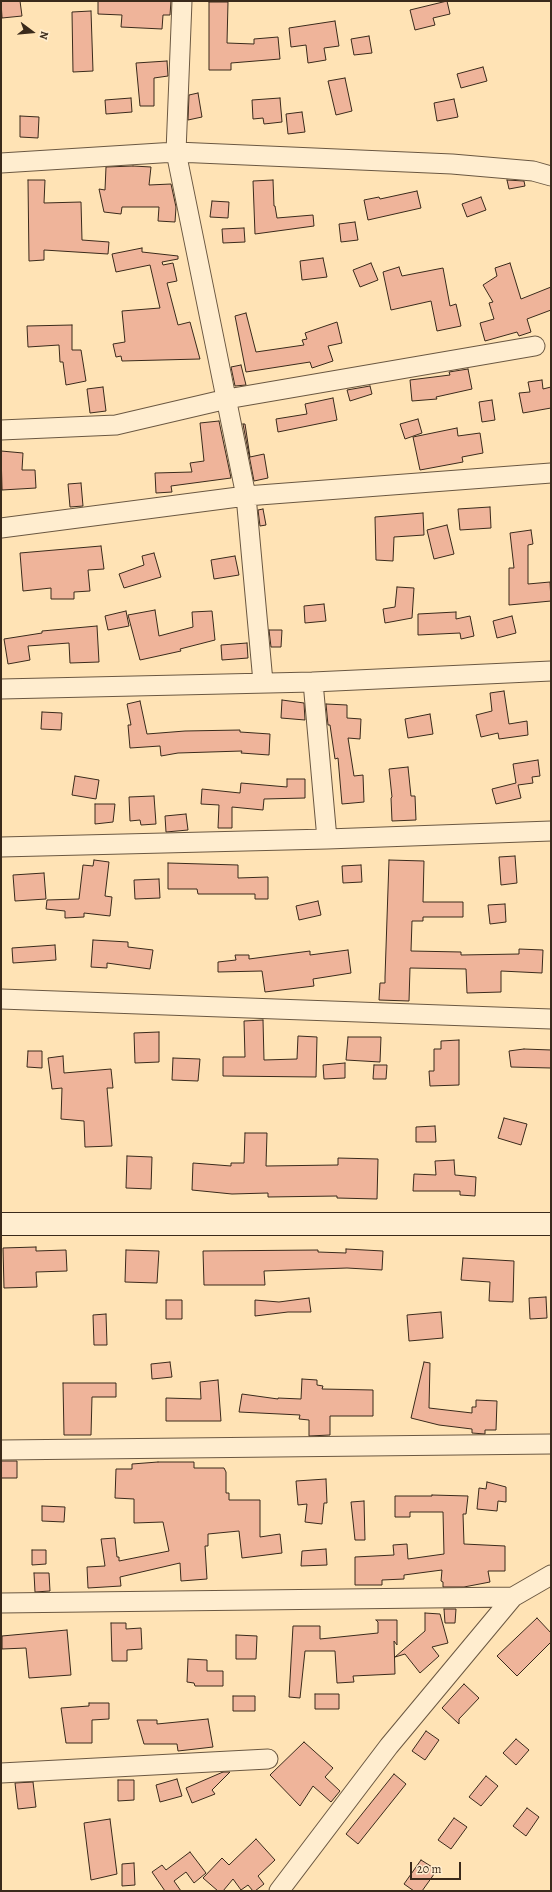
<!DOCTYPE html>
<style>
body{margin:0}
#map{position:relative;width:552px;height:1892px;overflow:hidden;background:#ffe3b5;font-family:Alegreya,serif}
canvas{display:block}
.frame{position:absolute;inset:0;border:2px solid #3a2a1b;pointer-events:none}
.north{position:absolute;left:12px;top:12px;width:40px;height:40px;-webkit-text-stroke:3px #ffedcf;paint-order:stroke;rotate:106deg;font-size:11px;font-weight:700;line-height:16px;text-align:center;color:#3a2a1b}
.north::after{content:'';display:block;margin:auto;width:14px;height:18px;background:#3a2a1b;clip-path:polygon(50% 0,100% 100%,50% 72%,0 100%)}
.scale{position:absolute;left:410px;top:1862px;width:51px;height:18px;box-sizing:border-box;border:2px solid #3a2a1b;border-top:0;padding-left:5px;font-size:12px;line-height:14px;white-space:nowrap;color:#3a2a1b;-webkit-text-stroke:3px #ffedcf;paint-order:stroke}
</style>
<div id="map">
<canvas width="552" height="1892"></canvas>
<div class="frame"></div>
<div class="north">N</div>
<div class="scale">20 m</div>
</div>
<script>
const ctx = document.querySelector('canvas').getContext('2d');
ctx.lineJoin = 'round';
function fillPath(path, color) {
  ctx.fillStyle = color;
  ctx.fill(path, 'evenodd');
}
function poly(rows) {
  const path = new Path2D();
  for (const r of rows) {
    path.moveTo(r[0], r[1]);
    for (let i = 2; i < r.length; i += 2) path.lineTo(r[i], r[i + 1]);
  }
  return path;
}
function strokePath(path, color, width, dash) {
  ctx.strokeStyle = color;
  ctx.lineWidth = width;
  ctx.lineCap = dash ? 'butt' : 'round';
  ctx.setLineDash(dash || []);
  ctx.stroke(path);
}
const building = poly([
 [1,1,20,1,22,16,2,18,1,1],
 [98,1,171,1,170,15,163,15,162,29,121,27,122,15,98,14,98,1],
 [447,1,450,14,433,18,435,25,415,30,410,10,447,1],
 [209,2,228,2,227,43,254,44,254,39,278,37,280,59,231,63,231,70,209,70,209,2],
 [91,11,93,71,73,72,72,12,91,11],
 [335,21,339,46,324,48,326,60,308,63,306,45,291,47,289,28,335,21],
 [369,36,372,53,354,55,351,39,369,36],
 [167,61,168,76,154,78,154,106,140,106,136,63,167,61],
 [483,67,487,81,461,88,457,74,483,67],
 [345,78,352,111,336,115,328,81,345,78],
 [198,93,202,117,188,120,189,95,198,93],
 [131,98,132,112,106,114,105,100,131,98],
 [280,98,282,122,264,124,263,118,253,119,252,100,280,98],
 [454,99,458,117,437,121,434,103,454,99],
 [302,112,305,132,288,134,286,114,302,112],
 [20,116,39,117,38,138,20,137,20,116],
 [133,166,151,167,149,185,171,184,176,207,175,222,158,221,159,207,122,207,121,214,104,212,99,189,105,190,106,167,133,166],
 [28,180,45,180,44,203,81,202,82,240,109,242,108,254,44,250,44,260,29,261,28,180],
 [273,180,274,206,275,206,277,218,313,215,314,226,255,234,253,181,273,180],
 [507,180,524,181,525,186,509,189,507,180],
 [417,191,421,208,368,220,364,200,379,197,380,199,417,191],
 [481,197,486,210,467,217,462,204,481,197],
 [212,201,229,202,228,218,210,217,212,201],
 [355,222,358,240,341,242,339,224,355,222],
 [244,228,245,242,223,243,222,229,244,228],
 [142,248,142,252,178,256,178,259,162,262,163,265,173,263,177,281,167,283,178,325,190,322,200,359,122,361,121,356,116,357,113,344,125,342,122,311,160,308,150,265,116,272,112,254,142,248],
 [323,258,327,277,302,280,300,261,323,258],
 [371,263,378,280,360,287,353,270,371,263],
 [510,263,521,299,551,287,551,310,527,319,531,332,519,336,517,332,485,341,480,323,494,319,489,303,493,302,483,285,497,276,495,268,510,263],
 [399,267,402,276,443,268,450,306,456,304,461,326,437,331,431,301,391,310,383,272,399,267],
 [246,313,256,352,304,345,302,340,307,339,305,333,337,322,342,343,328,346,333,361,312,368,310,362,246,372,235,316,246,313],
 [72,325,72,350,81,350,86,381,66,385,63,362,60,362,59,345,28,347,27,326,72,325],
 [241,365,246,385,235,386,231,367,241,365],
 [468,369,472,389,436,397,437,399,412,401,410,380,450,375,449,372,468,369],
 [542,380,543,389,551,387,551,408,523,413,519,393,530,392,528,382,542,380],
 [370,386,372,394,350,401,347,390,370,386],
 [103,387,106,411,90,413,87,389,103,387],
 [333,398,337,420,278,432,276,419,307,414,305,404,333,398],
 [492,400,495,420,482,422,479,402,492,400],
 [418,419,422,433,405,439,400,424,418,419],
 [219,421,231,478,171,486,172,492,156,493,155,473,192,472,190,463,204,461,200,423,219,421],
 [243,424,245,424,250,457,264,454,268,478,254,481,243,424],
 [457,428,458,436,480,433,483,453,462,457,463,462,420,470,413,437,457,428],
 [1,451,23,453,22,470,35,470,36,488,2,490,1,451],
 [81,483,83,506,70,507,68,484,81,483],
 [490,507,491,528,460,530,458,509,490,507],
 [263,509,266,525,260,526,258,510,263,509],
 [423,513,424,535,394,537,393,561,376,560,375,517,423,513],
 [447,525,454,554,434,559,427,530,447,525],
 [531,530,533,544,528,545,528,584,550,582,551,601,509,605,509,568,514,568,510,533,531,530],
 [101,546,104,569,88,570,90,591,74,592,74,599,51,599,51,588,23,591,20,553,101,546],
 [154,553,161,577,124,588,119,574,144,565,142,556,154,553],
 [235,556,239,575,214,579,211,560,235,556],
 [397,587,414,588,412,618,385,623,383,609,395,607,397,587],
 [324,604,326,621,305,623,304,606,324,604],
 [155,610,159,636,193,627,192,612,212,611,215,640,180,649,181,651,140,660,128,615,155,610],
 [126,611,129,626,108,630,105,616,126,611],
 [456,612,456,619,470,616,474,636,461,639,460,633,418,635,418,614,456,612],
 [512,616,516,633,497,638,493,621,512,616],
 [97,626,99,662,70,663,69,643,28,646,30,660,8,664,4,639,42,633,42,631,97,626],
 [269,630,282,630,281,647,271,647,269,630],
 [247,643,248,658,222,660,221,645,247,643],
 [504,691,509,724,527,721,528,735,499,739,498,733,481,737,476,715,492,711,490,693,504,691],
 [282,700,304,703,305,720,281,718,282,700],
 [140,701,147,734,185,731,240,730,240,732,270,734,269,755,241,753,242,751,178,753,161,756,160,746,130,748,128,725,131,725,127,704,140,701],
 [326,704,347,705,347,718,361,719,360,739,348,738,354,776,363,775,364,802,342,804,338,758,335,759,330,725,328,725,326,704],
 [42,712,62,713,61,730,41,729,42,712],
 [430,714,433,734,408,738,405,719,430,714],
 [538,760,540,776,532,777,533,783,518,785,521,798,496,804,492,789,516,783,513,764,538,760],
 [408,767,411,796,415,796,416,820,392,821,391,798,392,797,389,769,408,767],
 [75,776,99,780,96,799,72,795,75,776],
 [287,779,305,779,305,798,264,799,263,810,232,807,232,828,218,828,219,805,201,804,202,789,240,793,241,783,287,787,287,779],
 [154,796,156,824,141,825,140,820,130,821,129,797,154,796],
 [95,804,115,804,113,822,95,824,95,804],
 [186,814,188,830,166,832,165,816,186,814],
 [515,856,517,883,501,885,499,857,515,856],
 [94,860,109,862,105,896,112,897,110,916,84,913,84,917,65,918,65,911,46,909,47,900,79,899,83,865,93,866,94,860],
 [389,860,424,861,423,902,463,902,463,917,423,917,423,921,412,921,411,951,461,952,461,955,519,954,519,949,543,950,542,973,501,971,501,992,467,993,466,969,410,968,409,1001,379,1000,380,983,385,983,385,977,389,860],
 [168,863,238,865,238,878,268,877,268,899,255,899,255,894,198,894,197,889,168,889,168,863],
 [361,865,362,882,343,883,342,866,361,865],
 [44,873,46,899,15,901,13,875,44,873],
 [159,879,160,898,135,899,134,880,159,879],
 [318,901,321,915,299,920,296,906,318,901],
 [505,904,506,922,490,924,488,905,505,904],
 [93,940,128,942,128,947,153,950,150,969,107,963,107,968,91,967,93,940],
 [55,945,56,960,13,963,12,948,55,945],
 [348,950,351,973,313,979,314,986,265,992,262,971,218,972,218,962,236,960,235,955,249,955,249,959,310,951,310,955,348,950],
 [263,1020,264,1060,297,1059,298,1036,317,1037,316,1077,223,1076,223,1057,245,1057,244,1021,263,1020],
 [159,1032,159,1062,135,1063,134,1033,159,1032],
 [348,1037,381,1037,380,1062,346,1060,348,1037],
 [459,1040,459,1085,430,1086,429,1071,434,1071,434,1049,441,1049,441,1041,459,1040],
 [524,1049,551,1050,551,1068,511,1067,509,1051,524,1049],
 [28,1051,42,1051,42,1068,27,1067,28,1051],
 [63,1056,64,1073,111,1069,113,1088,107,1088,112,1146,85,1147,84,1121,61,1119,62,1088,52,1089,48,1058,63,1056],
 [173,1058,200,1059,198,1081,172,1080,173,1058],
 [345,1063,345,1078,324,1079,323,1065,345,1063],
 [374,1065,387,1065,386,1079,373,1079,374,1065],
 [504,1118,527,1124,521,1145,498,1138,504,1118],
 [435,1126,436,1142,416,1142,416,1127,435,1126],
 [245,1133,267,1133,266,1166,338,1165,338,1158,378,1159,377,1199,337,1198,337,1196,268,1197,268,1193,232,1194,192,1190,193,1163,231,1166,231,1163,244,1163,245,1133],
 [127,1156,152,1157,151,1189,126,1188,127,1156],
 [454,1160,455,1175,476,1177,475,1196,460,1195,460,1191,413,1191,414,1174,436,1175,435,1161,454,1160],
 [36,1247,36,1251,66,1250,67,1271,36,1272,37,1287,4,1288,3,1248,36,1247],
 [346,1249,383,1251,382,1270,347,1268,264,1271,265,1285,204,1285,203,1251,318,1250,318,1252,346,1253,346,1249],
 [126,1250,159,1251,157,1283,125,1282,126,1250],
 [463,1258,514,1261,513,1302,489,1301,490,1282,461,1280,463,1258],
 [546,1297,547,1318,530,1319,529,1298,546,1297],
 [309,1298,311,1312,288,1312,255,1316,255,1300,279,1302,309,1298],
 [166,1300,182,1300,182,1319,166,1319,166,1300],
 [441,1312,443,1338,409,1341,407,1315,441,1312],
 [106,1314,107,1345,94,1345,93,1315,106,1314],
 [170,1362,172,1377,152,1379,151,1364,170,1362],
 [424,1362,430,1363,429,1408,472,1413,472,1407,476,1407,476,1400,497,1401,496,1430,485,1430,485,1434,472,1433,472,1429,439,1425,411,1418,424,1362],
 [302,1379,317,1380,317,1385,323,1386,322,1389,373,1390,373,1416,330,1416,330,1435,309,1436,309,1420,299,1419,300,1415,239,1412,242,1394,278,1399,278,1398,301,1399,302,1379],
 [218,1380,221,1421,166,1421,166,1398,201,1399,200,1382,218,1380],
 [63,1383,116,1383,116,1397,92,1397,91,1435,64,1435,63,1383],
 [1,1461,17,1461,17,1478,1,1478,1,1461],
 [158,1462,194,1462,194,1468,224,1468,226,1472,226,1493,229,1493,229,1500,260,1500,260,1537,280,1534,282,1553,242,1558,239,1531,208,1534,208,1546,205,1546,207,1579,181,1581,180,1563,120,1577,121,1586,88,1588,87,1567,105,1566,101,1539,115,1538,117,1557,119,1557,119,1561,169,1551,163,1522,134,1523,134,1499,115,1498,116,1469,132,1469,132,1464,158,1462],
 [326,1479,327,1503,324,1503,322,1524,305,1522,307,1504,298,1505,296,1481,326,1479],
 [487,1482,506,1487,506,1502,498,1501,497,1511,477,1509,479,1488,486,1489,487,1482],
 [432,1495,468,1496,466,1514,463,1514,464,1544,505,1546,505,1571,488,1571,490,1582,464,1587,443,1587,443,1582,441,1581,442,1570,404,1575,404,1579,382,1580,382,1585,355,1585,355,1557,394,1555,393,1545,407,1544,408,1559,444,1554,443,1512,410,1512,410,1517,395,1517,395,1496,432,1496,432,1495],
 [364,1501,365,1540,355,1540,351,1502,364,1501],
 [42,1506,65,1507,64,1522,42,1521,42,1506],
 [326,1549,327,1565,301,1566,302,1551,326,1549],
 [32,1550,46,1550,46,1564,32,1565,32,1550],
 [34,1573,49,1573,50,1591,35,1592,34,1573],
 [444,1609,456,1609,455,1623,445,1623,444,1609],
 [425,1613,440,1614,448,1643,432,1647,439,1656,420,1673,405,1654,395,1657,425,1631,425,1613],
 [537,1618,551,1633,551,1642,517,1676,497,1656,537,1618],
 [376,1620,397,1620,397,1645,394,1641,395,1674,353,1676,354,1682,337,1683,335,1651,305,1651,300,1698,289,1697,293,1626,320,1626,320,1639,378,1633,378,1622,376,1620],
 [111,1623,126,1623,126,1629,141,1628,142,1649,127,1650,127,1661,112,1661,111,1623],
 [67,1630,71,1675,29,1678,26,1648,2,1649,2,1636,67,1630],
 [236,1635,257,1636,256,1659,236,1659,236,1635],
 [188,1659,207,1660,207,1671,223,1671,223,1686,195,1686,194,1683,187,1682,188,1659],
 [464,1684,479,1698,459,1719,459,1724,442,1708,464,1684],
 [315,1694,339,1694,339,1709,315,1709,315,1694],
 [233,1696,255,1696,255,1711,233,1711,233,1696],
 [89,1703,109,1703,109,1719,92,1720,92,1743,66,1743,61,1708,89,1706,89,1703],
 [208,1719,213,1747,178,1751,177,1744,144,1744,137,1720,157,1720,157,1724,208,1719],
 [426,1731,439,1740,425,1760,412,1751,426,1731],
 [516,1739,529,1750,516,1765,503,1753,516,1739],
 [304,1742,333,1768,325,1777,340,1791,331,1802,313,1786,300,1806,270,1775,304,1742],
 [223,1772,230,1772,212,1790,215,1794,192,1803,186,1788,223,1772],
 [394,1774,406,1784,358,1844,346,1834,394,1774],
 [486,1776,498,1786,481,1806,469,1797,486,1776],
 [177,1779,182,1796,160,1802,156,1785,177,1779],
 [118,1780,134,1780,134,1800,118,1801,118,1780],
 [33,1782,36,1807,18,1809,15,1783,33,1782],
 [527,1808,539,1817,526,1836,513,1826,527,1808],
 [454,1818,467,1827,451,1849,438,1840,454,1818],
 [110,1819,117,1874,91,1880,84,1823,110,1819],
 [256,1839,275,1860,258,1876,264,1884,255,1891,253,1891,248,1885,241,1890,233,1879,223,1891,218,1891,203,1878,222,1858,229,1865,256,1839],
 [190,1852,206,1873,194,1883,186,1872,174,1881,181,1891,165,1891,152,1872,162,1865,166,1870,190,1852],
 [421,1860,437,1870,422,1891,414,1891,404,1884,421,1860],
 [134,1863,135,1885,122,1886,122,1864,134,1863]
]);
const street = poly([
 [182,1,176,152,246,496,263,682],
 [1,163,176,152,452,164,533,171,551,176],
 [1,430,116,425,227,399,535,346],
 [1,528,246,496,551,473],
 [313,682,327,839],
 [1,689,313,682,551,671],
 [1,847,327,839,551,831],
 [1,999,551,1019],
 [1,1450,551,1444],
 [1,1603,513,1597],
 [1,1773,268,1759],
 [279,1891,389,1746,513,1597,551,1575]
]);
const secondary = poly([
 [1,1224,551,1224]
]);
fillPath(building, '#efb49a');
strokePath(building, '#3a2a1b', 1);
strokePath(street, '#6b5842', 21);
strokePath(secondary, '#3a2a1b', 24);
strokePath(street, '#ffedcf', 19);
strokePath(secondary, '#ffedcf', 22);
</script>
